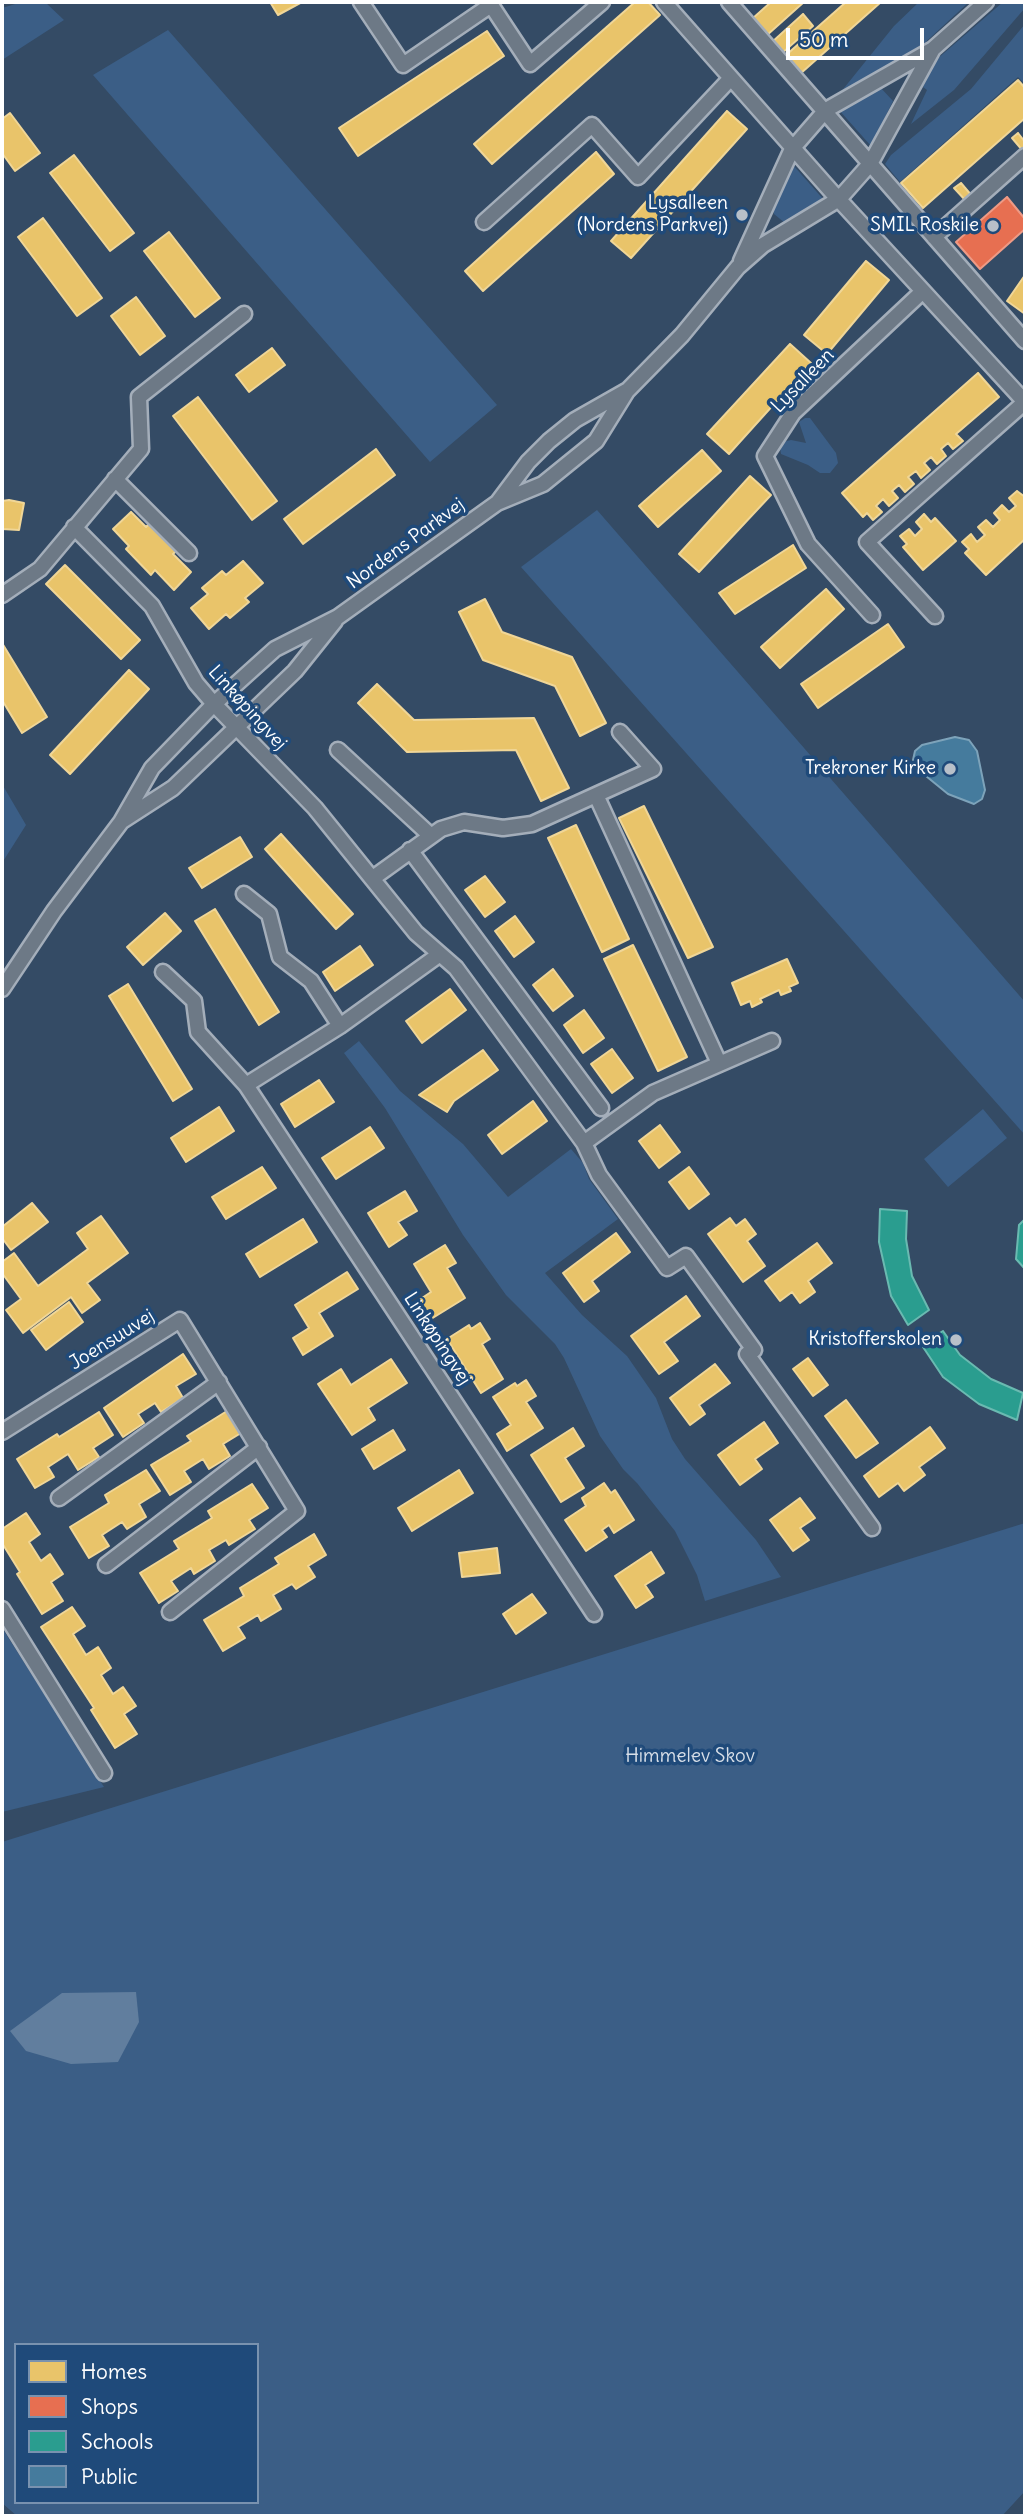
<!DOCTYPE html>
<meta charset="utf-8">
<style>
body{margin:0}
#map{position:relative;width:1027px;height:2518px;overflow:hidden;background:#344b65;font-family:Delius,sans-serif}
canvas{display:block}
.frame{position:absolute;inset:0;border:4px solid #fff;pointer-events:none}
.legend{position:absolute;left:14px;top:2343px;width:245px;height:161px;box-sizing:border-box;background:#1f4a7a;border:2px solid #7992af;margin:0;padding:9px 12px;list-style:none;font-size:21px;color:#fff}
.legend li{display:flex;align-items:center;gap:14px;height:35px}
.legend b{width:35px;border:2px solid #7992af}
.scale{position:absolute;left:786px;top:28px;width:138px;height:32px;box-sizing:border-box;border:4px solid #fff;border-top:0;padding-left:9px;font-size:21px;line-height:24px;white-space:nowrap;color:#fff;-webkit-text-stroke:5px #1f4a7a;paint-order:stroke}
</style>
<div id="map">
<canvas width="1027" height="2518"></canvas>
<div class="frame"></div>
<ul class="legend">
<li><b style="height:19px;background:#e9c46a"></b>Homes</li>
<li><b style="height:19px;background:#e76f51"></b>Shops</li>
<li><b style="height:19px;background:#2a9d8f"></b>Schools</li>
<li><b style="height:19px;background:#457b9d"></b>Public</li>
</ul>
<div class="scale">50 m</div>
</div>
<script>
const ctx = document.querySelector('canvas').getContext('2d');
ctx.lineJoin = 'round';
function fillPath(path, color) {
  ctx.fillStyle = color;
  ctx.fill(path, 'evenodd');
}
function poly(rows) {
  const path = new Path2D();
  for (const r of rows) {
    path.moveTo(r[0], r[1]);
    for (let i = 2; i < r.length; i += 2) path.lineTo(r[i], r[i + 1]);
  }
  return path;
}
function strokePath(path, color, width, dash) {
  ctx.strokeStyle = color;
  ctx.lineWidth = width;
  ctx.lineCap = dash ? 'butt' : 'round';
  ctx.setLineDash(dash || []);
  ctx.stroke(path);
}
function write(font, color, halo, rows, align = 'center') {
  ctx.font = font + ' Delius,sans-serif';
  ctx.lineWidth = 7;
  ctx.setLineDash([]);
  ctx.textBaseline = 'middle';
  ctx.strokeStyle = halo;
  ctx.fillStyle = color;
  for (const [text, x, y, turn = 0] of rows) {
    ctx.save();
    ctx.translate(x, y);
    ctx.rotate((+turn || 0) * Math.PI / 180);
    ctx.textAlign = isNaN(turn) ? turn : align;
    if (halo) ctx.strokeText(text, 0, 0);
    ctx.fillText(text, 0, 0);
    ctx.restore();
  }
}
const green = poly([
 [22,2,45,2,64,20,2,60,2,8],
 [919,2,969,2,904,62,836,98,894,26],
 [1003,2,1025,2,1025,8,954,90,911,124,927,90,923,87,936,60],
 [1025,24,1025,84,1018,77,900,182,885,164,891,155,971,89],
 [168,30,497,405,430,462,93,75],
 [880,87,893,101,871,146,839,110],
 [793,165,824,200,790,223,785,223,774,214,773,209],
 [805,418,810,418,836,453,838,463,830,473,820,473,808,465,781,454,780,447,783,442,791,440,806,443,799,422],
 [597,510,1025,1002,1025,1135,521,567],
 [2,784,26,825,2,863],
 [359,1041,400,1091,463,1144,508,1197,571,1149,583,1163,589,1179,618,1219,545,1273,582,1315,627,1356,656,1398,672,1439,685,1459,756,1540,781,1577,705,1601,697,1575,675,1531,637,1483,623,1469,600,1436,564,1358,555,1344,506,1295,463,1235,385,1108,344,1053],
 [983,1109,1007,1138,948,1187,924,1159],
 [1025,1523,1025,2491,1002,2516,17,2516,2,2503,2,1842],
 [16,2345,257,2345,257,2502,16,2502],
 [2,1628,104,1787,2,1812]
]);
const water = poly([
 [136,1992,139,2022,118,2062,71,2064,26,2051,10,2031,62,1993]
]);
const homes = poly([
 [270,2,302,2,278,15,270,2],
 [635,2,648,2,660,15,492,164,474,144,635,2],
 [771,2,804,2,766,36,752,19,771,2],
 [846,2,881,2,800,74,785,56,846,2],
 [803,14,813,26,781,54,771,43,803,14],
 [487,31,504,56,358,156,339,128,487,31],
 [1018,80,1025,88,1025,118,923,208,901,183,1018,80],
 [727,111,747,129,631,258,611,241,727,111],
 [10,113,40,153,15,171,2,153,2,119,10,113],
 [1018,133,1025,142,1025,149,1023,151,1012,138,1018,133],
 [596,152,614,174,483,291,465,271,596,152],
 [74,155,134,233,110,251,50,173,74,155],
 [961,183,972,196,966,201,954,188,961,183],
 [43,218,102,298,77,316,18,237,43,218],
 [169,232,220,298,195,317,144,251,169,232],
 [866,261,889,280,827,354,804,335,866,261],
 [1025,275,1025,314,1007,301,1025,275],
 [136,297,165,336,140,355,111,316,136,297],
 [790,344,811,363,729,454,707,434,790,344],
 [272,348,285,365,249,392,236,375,272,348],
 [978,373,999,397,956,434,963,441,953,449,948,443,941,449,946,456,937,464,931,457,924,463,930,470,921,478,916,471,908,477,914,484,905,492,899,485,892,491,898,498,889,506,883,499,876,506,882,512,873,520,867,513,863,517,842,493,978,373],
 [198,397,277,501,252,520,173,416,198,397],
 [376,449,395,475,303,544,284,519,376,449],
 [702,450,721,471,658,527,639,506,702,450],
 [750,476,771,495,699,572,679,554,750,476],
 [1017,491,1025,497,1025,539,986,575,965,553,969,549,962,542,971,534,977,542,985,535,978,527,986,520,993,527,1000,520,994,513,1002,505,1009,512,1016,506,1009,498,1017,491],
 [9,500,24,503,19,530,2,529,2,501,9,500],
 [131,512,146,527,150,523,177,550,173,554,191,572,174,590,155,570,151,575,126,549,129,546,113,529,131,512],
 [924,514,931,522,935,518,956,541,923,570,903,547,907,544,900,536,909,529,915,536,922,529,916,522,924,514],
 [793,545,806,568,735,614,719,593,793,545],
 [243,561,263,583,245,598,249,602,230,618,226,614,209,629,191,608,208,594,202,588,222,571,226,575,243,561],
 [65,565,140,640,121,659,46,584,65,565],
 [826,589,844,609,780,668,761,647,826,589],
 [485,599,502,632,572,657,606,723,580,736,555,686,483,660,459,612,485,599],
 [888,624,904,647,818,708,801,684,888,624],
 [2,643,47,717,22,733,2,700,2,643],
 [129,670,149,689,70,774,50,755,129,670],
 [377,684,414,720,534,718,569,788,541,801,516,750,407,752,358,703,377,684],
 [644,806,713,947,688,958,619,818,644,806],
 [576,825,629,939,602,952,548,838,576,825],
 [281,834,353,914,336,929,265,849,281,834],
 [240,837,252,857,202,888,189,868,240,837],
 [485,876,505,902,485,917,465,890,485,876],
 [215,909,279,1012,259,1025,195,921,215,909],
 [165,913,181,931,143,965,127,947,165,913],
 [515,916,534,942,514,957,495,931,515,916],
 [633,945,687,1057,658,1071,604,959,633,945],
 [360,946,373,965,335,991,323,972,360,946],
 [787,959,798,983,789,987,791,991,781,995,779,990,760,999,762,1002,752,1007,750,1001,741,1005,732,983,787,959],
 [553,969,573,996,553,1011,533,985,553,969],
 [128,984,192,1089,173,1101,109,996,128,984],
 [450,989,466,1010,422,1043,406,1021,450,989],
 [584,1010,604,1038,583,1053,564,1025,584,1010],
 [612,1049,633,1078,612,1093,591,1064,612,1049],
 [483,1050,498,1070,454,1101,447,1112,419,1095,483,1050],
 [319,1080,334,1102,295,1127,281,1104,319,1080],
 [533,1101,547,1121,502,1154,488,1135,533,1101],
 [219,1107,234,1131,186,1162,171,1138,219,1107],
 [660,1125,680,1152,659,1168,639,1141,660,1125],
 [370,1127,384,1148,336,1179,322,1158,370,1127],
 [262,1167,276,1188,226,1219,212,1197,262,1167],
 [689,1167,709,1194,689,1209,669,1182,689,1167],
 [405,1191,417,1211,398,1222,407,1235,389,1247,368,1213,405,1191],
 [32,1203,48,1222,11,1250,2,1238,2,1227,32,1203],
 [101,1216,128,1253,87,1283,100,1300,82,1313,71,1297,23,1333,6,1310,21,1299,2,1273,2,1262,14,1253,38,1286,88,1249,77,1233,101,1216],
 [730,1218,736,1226,745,1219,756,1234,747,1241,765,1266,743,1282,708,1234,730,1218],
 [303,1219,317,1242,260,1277,246,1254,303,1219],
 [616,1233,630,1252,592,1281,599,1291,584,1302,563,1273,616,1233],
 [817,1243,832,1263,808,1281,815,1292,800,1303,792,1292,780,1301,765,1281,817,1243],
 [445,1245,456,1263,447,1268,465,1298,431,1319,419,1300,431,1292,414,1264,445,1245],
 [347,1272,358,1289,319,1313,333,1336,303,1355,293,1338,309,1328,295,1305,347,1272],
 [686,1296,700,1316,664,1342,678,1361,659,1374,631,1336,686,1296],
 [69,1302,83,1322,46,1350,31,1330,69,1302],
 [480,1323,490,1339,482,1344,503,1379,481,1393,447,1339,469,1325,471,1329,480,1323],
 [183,1354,196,1374,176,1386,183,1398,161,1412,155,1403,138,1414,144,1423,123,1437,104,1408,183,1354],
 [808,1358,828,1385,813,1396,793,1369,808,1358],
 [391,1359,407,1383,368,1408,375,1420,352,1435,318,1384,341,1369,351,1385,391,1359],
 [715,1364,730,1383,699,1405,705,1414,690,1425,670,1398,715,1364],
 [526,1380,536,1396,526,1402,543,1428,507,1451,497,1434,511,1425,493,1397,515,1383,517,1386,526,1380],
 [846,1400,878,1443,856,1458,825,1416,846,1400],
 [227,1411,241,1433,223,1444,230,1456,209,1469,203,1459,184,1471,191,1482,170,1495,151,1465,191,1441,187,1436,227,1411],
 [99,1412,113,1435,93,1448,99,1457,78,1470,68,1454,48,1467,54,1477,35,1488,17,1459,57,1434,59,1437,99,1412],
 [764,1422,778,1443,755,1459,762,1469,740,1485,718,1455,764,1422],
 [930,1427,945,1448,919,1467,925,1475,904,1491,898,1483,879,1497,864,1476,930,1427],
 [573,1428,584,1446,565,1458,584,1488,561,1502,531,1455,573,1428],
 [393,1430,405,1450,374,1469,362,1449,393,1430],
 [146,1470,160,1491,139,1504,146,1517,127,1529,122,1522,102,1535,109,1546,89,1558,70,1527,109,1503,105,1495,146,1470],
 [459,1470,473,1493,412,1531,398,1508,459,1470],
 [604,1483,611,1493,615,1490,634,1520,614,1533,609,1525,602,1530,607,1537,586,1551,565,1520,586,1506,582,1498,604,1483],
 [252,1484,268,1508,249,1520,255,1529,229,1545,226,1540,209,1550,215,1561,194,1574,191,1568,171,1581,178,1591,159,1603,140,1573,179,1549,174,1541,212,1518,208,1511,252,1484],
 [800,1498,815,1518,800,1528,809,1540,793,1551,770,1520,800,1498],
 [26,1513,40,1534,29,1542,41,1561,50,1554,63,1574,51,1582,63,1601,42,1614,17,1574,20,1572,2,1543,2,1529,26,1513],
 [314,1534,326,1555,308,1566,315,1577,296,1589,292,1584,273,1595,281,1609,261,1621,258,1615,238,1627,245,1638,223,1651,204,1620,244,1596,240,1588,279,1564,275,1558,314,1534],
 [497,1548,500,1573,462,1577,459,1553,497,1548],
 [651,1552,664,1573,645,1585,653,1597,636,1608,615,1576,651,1552],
 [532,1594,546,1613,516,1634,503,1614,532,1594],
 [72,1607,85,1626,73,1634,86,1655,98,1647,111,1668,101,1675,113,1694,123,1687,136,1706,124,1714,137,1734,115,1748,91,1710,94,1708,41,1627,72,1607]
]);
const shops = poly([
 [1007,197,1025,219,1025,229,980,269,956,242,1007,197]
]);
const schools = poly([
 [880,1209,907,1211,906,1239,912,1276,929,1310,908,1325,891,1296,879,1242,880,1209],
 [1025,1219,1025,1269,1016,1259,1019,1225,1025,1219],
 [943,1331,960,1355,991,1379,1023,1393,1017,1420,979,1404,943,1377,921,1344,943,1331]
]);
const public = poly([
 [955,737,969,740,977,751,985,790,982,799,974,804,948,794,921,772,913,760,915,751,922,745,955,737]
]);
const street = poly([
 [361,2,403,65,491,5,530,64,602,2],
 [664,2,831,191,1025,402],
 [729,2,1025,341],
 [484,222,592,125,638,177,731,78],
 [934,237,1025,156],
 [741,261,792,149,826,110,933,49,986,2],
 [115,479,189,553],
 [498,502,528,462,549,441,575,420,626,391],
 [74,527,152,606,196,683,214,704,315,808,416,933,456,968,584,1143,599,1175,667,1268,686,1256,754,1350,747,1354,872,1528],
 [2,595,40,569,141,449,139,397,244,314],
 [872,615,808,544,765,456,793,413,923,291],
 [935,616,867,542,1025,402],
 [338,750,431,836],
 [596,795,719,1063],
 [122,821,173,788,295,671,335,621],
 [410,850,601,1108],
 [373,878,441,829,464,822,503,828,532,824,653,769,620,732],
 [244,894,269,914,280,957,311,981,340,1026],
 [440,954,340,1026,246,1085,594,1614],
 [163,972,194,1001,198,1032,246,1085],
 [2,989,54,911,121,822,152,768,214,704,275,649,338,617,497,503,543,484,596,441,627,391,682,335,738,267,763,245,839,199,870,164,933,49],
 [584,1143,653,1093,772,1041],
 [2,1432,180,1320,297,1511,170,1612],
 [59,1498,219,1382],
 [106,1565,259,1447],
 [2,1609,104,1773]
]);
const markers = [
 [742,215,7,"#b8c0c9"],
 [993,226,7,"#b8c0c9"],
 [950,769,7,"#b8c0c9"],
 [956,1340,7,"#b8c0c9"]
];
const poiNames = [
 ["Lysalleen",728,204],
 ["(Nordens Parkvej)",728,226],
 ["SMIL Roskile",979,226],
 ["Trekroner Kirke",936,769],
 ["Kristofferskolen",942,1340]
];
const streetNames = [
 ["Lysalleen",803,381,-46],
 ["Nordens Parkvej",406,544,-36],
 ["Linkøpingvej",247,708,48],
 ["Linkøpingvej",437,1339,57],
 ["Joensuuvej",112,1340,-32]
];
const parkNames = [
 ["Himmelev Skov",690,1757]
];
fillPath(green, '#3b5e86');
fillPath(water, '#617e9e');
fillPath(homes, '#e9c46a');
strokePath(homes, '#f0d697', 2);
fillPath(shops, '#e76f51');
strokePath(shops, '#ee9a85', 2);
fillPath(schools, '#2a9d8f');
strokePath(schools, '#6abab1', 2);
fillPath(public, '#457b9d');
strokePath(public, '#7da3ba', 2);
strokePath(street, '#a4aeba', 19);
strokePath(street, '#6d7986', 14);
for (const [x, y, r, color] of markers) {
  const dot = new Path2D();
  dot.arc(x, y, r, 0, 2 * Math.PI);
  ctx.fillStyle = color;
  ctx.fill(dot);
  strokePath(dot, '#1f4a7a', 2.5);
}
write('19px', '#fff', '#1f4a7a', poiNames, 'right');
write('19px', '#fff', '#1f4a7a', streetNames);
write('19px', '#d8dfe8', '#1f4a7a', parkNames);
</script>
